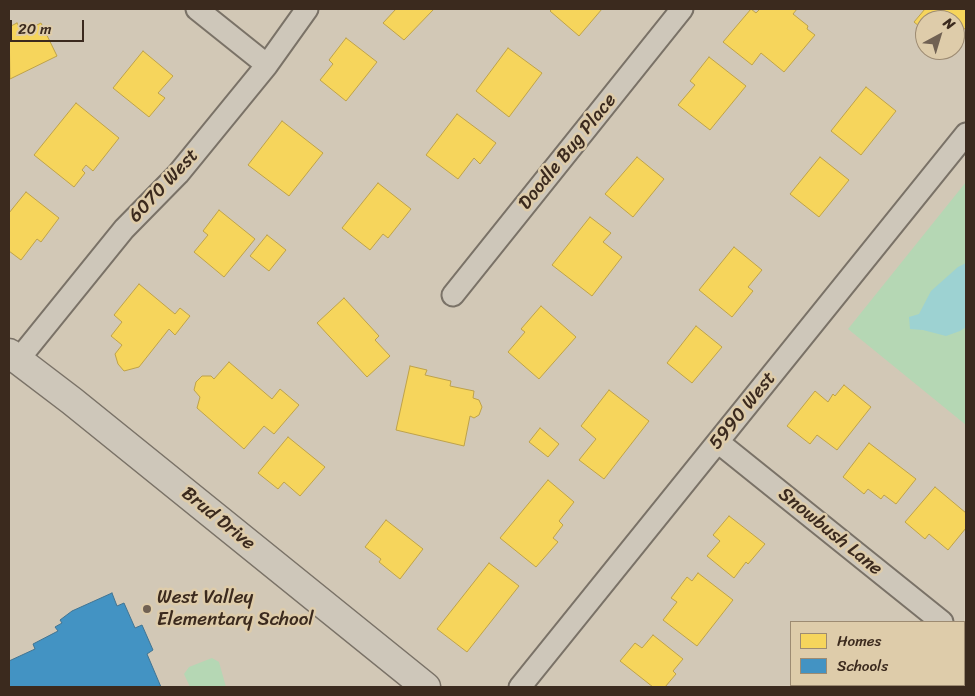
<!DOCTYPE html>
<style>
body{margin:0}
#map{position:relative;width:975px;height:696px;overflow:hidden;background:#d2c8b6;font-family:Sriracha,sans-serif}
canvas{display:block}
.frame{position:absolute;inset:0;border:10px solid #3b2a1e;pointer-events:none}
.legend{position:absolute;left:790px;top:621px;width:175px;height:65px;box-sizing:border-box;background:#deccaa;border:1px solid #9d8b72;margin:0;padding:6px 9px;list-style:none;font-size:15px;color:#3b2a1e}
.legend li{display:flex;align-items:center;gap:10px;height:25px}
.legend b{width:25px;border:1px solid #9d8b72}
.north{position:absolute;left:915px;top:10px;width:50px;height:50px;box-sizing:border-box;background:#deccaa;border:1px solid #9d8b72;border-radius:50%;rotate:39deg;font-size:14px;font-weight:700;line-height:20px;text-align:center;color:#3b2a1e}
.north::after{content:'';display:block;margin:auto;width:18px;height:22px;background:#706153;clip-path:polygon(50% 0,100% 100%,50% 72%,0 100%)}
.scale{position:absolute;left:10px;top:20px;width:74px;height:22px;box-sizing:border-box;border:2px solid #3b2a1e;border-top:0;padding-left:6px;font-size:15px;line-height:18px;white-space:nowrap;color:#3b2a1e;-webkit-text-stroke:4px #deccaa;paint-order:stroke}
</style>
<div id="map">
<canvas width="975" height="696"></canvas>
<div class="frame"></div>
<ul class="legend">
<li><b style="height:14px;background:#f6d55c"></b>Homes</li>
<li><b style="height:14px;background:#4393c3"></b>Schools</li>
</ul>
<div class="north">N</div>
<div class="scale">20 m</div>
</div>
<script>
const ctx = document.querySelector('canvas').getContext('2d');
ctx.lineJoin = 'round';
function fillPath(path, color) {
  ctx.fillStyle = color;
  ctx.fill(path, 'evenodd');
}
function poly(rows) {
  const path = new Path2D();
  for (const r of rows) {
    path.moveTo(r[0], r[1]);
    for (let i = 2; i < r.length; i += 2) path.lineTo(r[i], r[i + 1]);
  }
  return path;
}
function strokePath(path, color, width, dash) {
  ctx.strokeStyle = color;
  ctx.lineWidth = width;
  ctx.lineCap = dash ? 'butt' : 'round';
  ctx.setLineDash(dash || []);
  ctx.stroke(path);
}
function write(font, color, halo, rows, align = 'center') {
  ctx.font = font + ' Sriracha,sans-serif';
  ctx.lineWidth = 5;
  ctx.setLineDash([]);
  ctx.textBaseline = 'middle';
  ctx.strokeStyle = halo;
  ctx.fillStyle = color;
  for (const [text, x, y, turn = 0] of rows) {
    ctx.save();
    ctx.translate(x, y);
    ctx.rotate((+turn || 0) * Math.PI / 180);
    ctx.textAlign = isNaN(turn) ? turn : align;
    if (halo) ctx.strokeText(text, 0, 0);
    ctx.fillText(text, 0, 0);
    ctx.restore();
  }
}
const green = poly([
 [966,182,966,425,848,329],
 [212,658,219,662,226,687,190,687,184,674,189,667]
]);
const water = poly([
 [966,263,966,327,960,331,946,336,923,330,910,329,909,317,919,314,931,291,958,267]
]);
const homes = poly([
 [396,9,434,9,404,40,383,23,396,9],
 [552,9,602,9,579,36,550,11,552,9],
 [751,9,756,13,760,9,797,9,793,14,808,26,807,29,815,35,784,72,761,53,752,65,723,42,751,9],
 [925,9,966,9,966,27,959,35,955,32,955,20,925,20,925,31,914,22,925,9],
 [17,23,22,32,41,23,57,56,10,79,9,27,17,23],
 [346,38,377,62,346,101,320,80,333,64,329,60,346,38],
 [508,48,542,73,509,117,476,91,508,48],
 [143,51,173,76,158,93,165,98,149,117,113,88,143,51],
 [709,57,746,86,710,130,678,105,695,85,690,81,709,57],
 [866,87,896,111,861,155,831,131,866,87],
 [76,103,119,138,93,171,86,165,82,170,85,173,74,187,34,155,76,103],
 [457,114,496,143,480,164,474,158,458,179,426,155,457,114],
 [282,121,323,153,289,196,248,165,282,121],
 [637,157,664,179,633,217,605,194,637,157],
 [820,157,849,180,819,217,790,194,820,157],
 [378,183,411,209,388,238,383,234,370,250,342,228,378,183],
 [26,192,59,218,41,242,37,239,21,260,9,251,9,213,26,192],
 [219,210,255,239,224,277,194,252,208,235,203,231,219,210],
 [590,217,611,233,603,242,622,257,592,296,552,265,590,217],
 [267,235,286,250,269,271,250,256,267,235],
 [734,247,762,270,748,287,753,291,732,317,699,290,734,247],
 [139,284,175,314,180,308,190,316,175,335,169,329,139,367,124,371,118,364,115,354,122,345,111,336,122,322,114,315,139,284],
 [344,298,379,336,375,340,390,356,367,377,317,323,344,298],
 [541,306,576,337,539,379,508,352,525,332,521,329,541,306],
 [696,326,722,347,692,383,667,363,696,326],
 [229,362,272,399,280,389,299,405,274,434,264,426,244,449,197,408,200,397,194,390,196,382,202,376,211,376,214,379,229,362],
 [410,366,427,370,425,375,451,381,450,386,474,391,473,398,479,400,482,407,479,415,474,418,470,416,464,446,396,430,410,366],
 [844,385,871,407,837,450,817,435,810,444,787,426,815,391,828,402,833,394,835,396,844,385],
 [609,390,649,421,604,479,579,460,596,439,581,426,609,390],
 [540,428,559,444,548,457,529,442,540,428],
 [288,437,325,467,300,496,284,482,278,489,258,473,288,437],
 [869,443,916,479,896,504,884,495,881,499,868,489,864,494,843,477,869,443],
 [548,480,574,502,559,521,563,525,553,538,558,542,536,567,500,538,548,480],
 [935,487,966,513,966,528,948,550,929,534,925,539,905,522,935,487],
 [729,516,765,544,748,564,746,562,734,578,707,556,720,541,713,535,729,516],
 [386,520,423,549,400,579,379,562,381,559,365,547,386,520],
 [489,563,519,586,467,652,437,629,489,563],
 [698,573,733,600,697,646,663,620,677,602,671,598,687,577,692,581,698,573],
 [653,635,683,659,673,671,676,674,665,687,653,687,620,661,635,643,642,648,653,635]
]);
const schools = poly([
 [112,593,117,606,124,603,135,628,142,625,153,650,147,654,161,687,9,687,9,661,35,649,33,644,58,631,55,627,62,623,60,620,72,611,112,593]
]);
const minor = poly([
 [197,9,267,65],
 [453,295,682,9],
 [18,360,124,229,178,174,267,65,307,9],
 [718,442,942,622],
 [964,640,966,642],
 [964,664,966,661],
 [520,687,966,134],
 [945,687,947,685]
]);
const secondary = poly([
 [9,353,72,401,426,687]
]);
const markers = [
 [147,609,5,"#706153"]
];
const streetNames = [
 ["Doodle Bug Place",568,152,-51],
 ["6070 West",164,186,-47],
 ["5990 West",743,411,-51],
 ["Brud Drive",218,519,39],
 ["Snowbush Lane",830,532,39]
];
const poiNames = [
 ["West Valley",157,598],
 ["Elementary School",157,620]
];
fillPath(green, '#b5d7b4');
fillPath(water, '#9dd2d2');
fillPath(homes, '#f6d55c');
strokePath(homes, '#bea249', 1);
fillPath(schools, '#4393c3');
strokePath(schools, '#417492', 1);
strokePath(minor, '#7a7267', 25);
strokePath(secondary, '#7a7267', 31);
strokePath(minor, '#cec7ba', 21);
strokePath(secondary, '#cec7ba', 28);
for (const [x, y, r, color] of markers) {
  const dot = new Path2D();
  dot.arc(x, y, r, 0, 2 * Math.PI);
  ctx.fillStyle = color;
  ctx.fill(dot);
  strokePath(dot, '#deccaa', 2);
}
write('19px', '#3b2a1e', '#deccaa', streetNames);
write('19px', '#3b2a1e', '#deccaa', poiNames, 'left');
</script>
